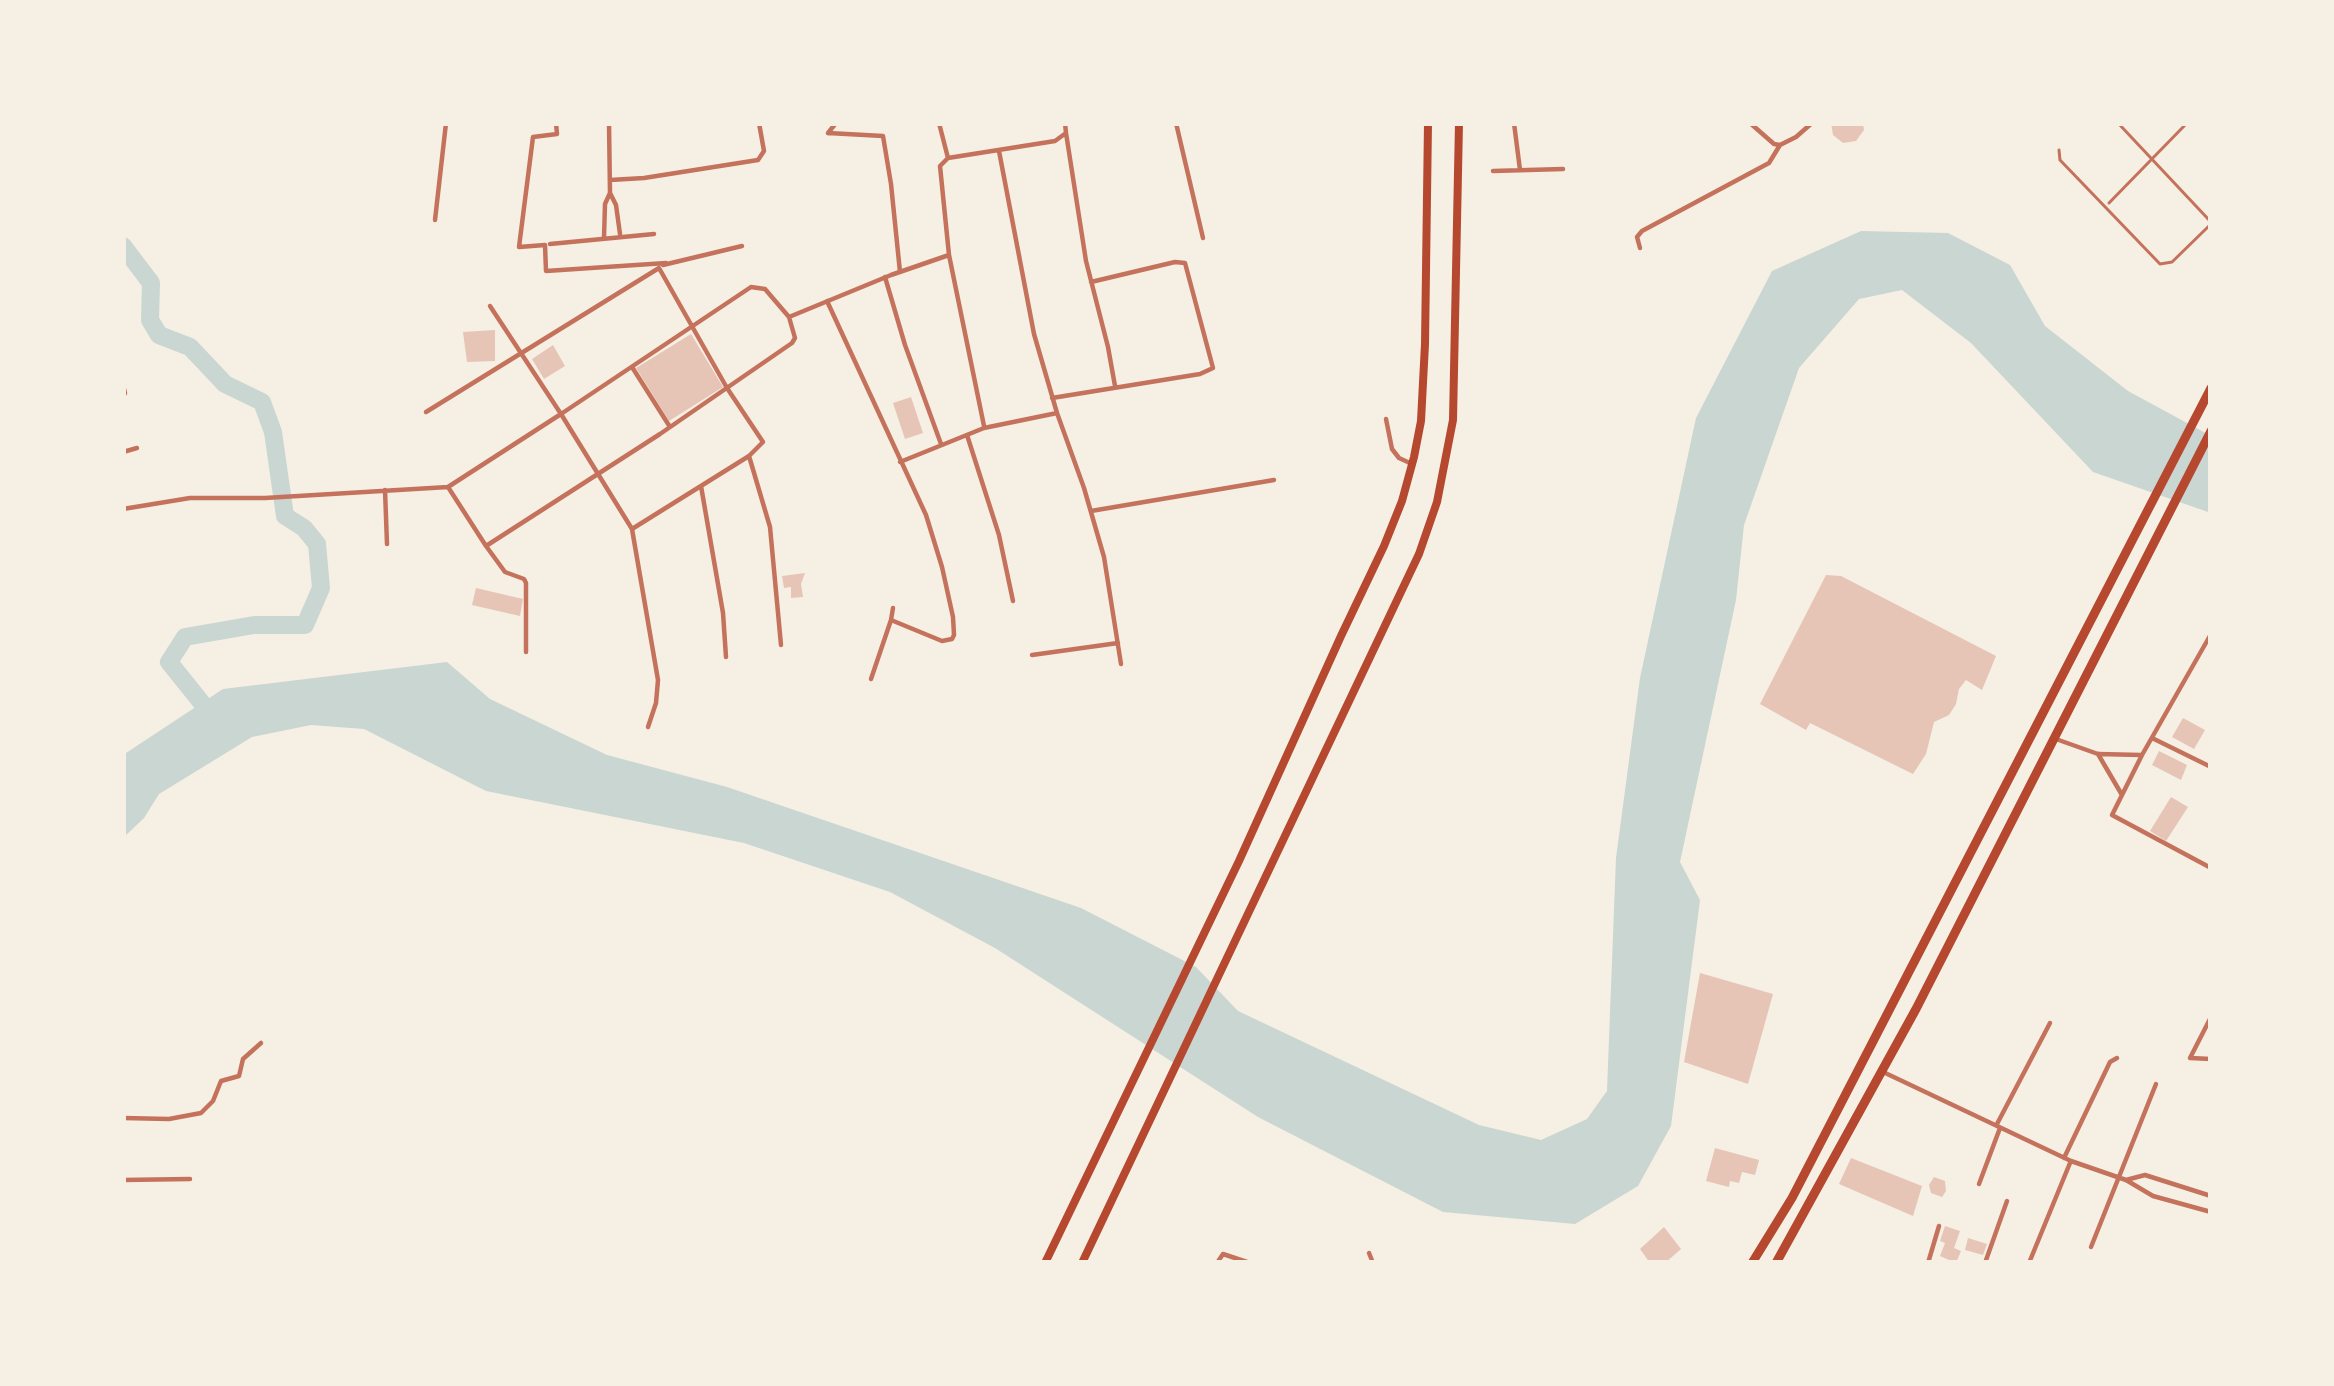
<!DOCTYPE html>
<style>
body{margin:0}
#map{position:relative;width:2334px;height:1386px;overflow:hidden;background:#f6efe4;font-family:"IBM Plex Sans",sans-serif}
canvas{display:block}
.frame{position:absolute;inset:0;border:126px solid #f6efe4;pointer-events:none}
</style>
<div id="map">
<canvas width="2334" height="1386"></canvas>
<div class="frame"></div>
</div>
<script>
const ctx = document.querySelector('canvas').getContext('2d');
ctx.lineJoin = 'round';
function fillPath(path, color) {
  ctx.fillStyle = color;
  ctx.fill(path, 'evenodd');
}
function poly(rows) {
  const path = new Path2D();
  for (const r of rows) {
    path.moveTo(r[0], r[1]);
    for (let i = 2; i < r.length; i += 2) path.lineTo(r[i], r[i + 1]);
  }
  return path;
}
function strokePath(path, color, width, dash) {
  ctx.strokeStyle = color;
  ctx.lineWidth = width;
  ctx.lineCap = dash ? 'butt' : 'round';
  ctx.setLineDash(dash || []);
  ctx.stroke(path);
}
const water = poly([
 [1861,231,1948,233,2010,265,2045,326,2128,391,2211,436,2211,513,2093,472,1971,343,1902,290,1859,299,1799,368,1744,525,1736,600,1680,862,1700,900,1671,1126,1638,1186,1575,1224,1443,1212,1258,1117,995,948,890,892,744,843,486,791,364,729,311,725,252,737,159,794,144,818,123,838,123,755,223,689,447,662,490,699,607,755,727,787,1081,908,1196,967,1238,1011,1479,1125,1541,1140,1587,1119,1607,1091,1616,858,1640,678,1696,418,1772,271]
]);
const river = poly([
 [123,246,151,283,150,320,159,335,190,347,225,384,262,402,273,432,285,516,304,528,317,544,321,588,305,625,254,625,185,637,169,662,217,722]
]);
const building = poly([
 [1831,123,1863,123,1864,130,1856,141,1843,143,1833,135],
 [495,330,495,361,467,362,463,332],
 [691,334,723,387,669,421,636,368],
 [553,345,565,366,544,379,532,359],
 [911,397,923,433,905,439,893,403],
 [805,573,801,584,803,597,791,598,791,587,784,588,782,576],
 [1826,575,1841,576,1996,656,1982,690,1966,680,1959,689,1956,704,1949,715,1934,722,1926,754,1913,774,1810,723,1806,730,1760,704],
 [476,588,523,599,520,616,472,605],
 [2183,718,2205,730,2194,749,2172,737],
 [2159,751,2187,765,2181,780,2152,765],
 [2171,797,2188,807,2166,841,2150,831],
 [1700,973,1773,994,1748,1084,1684,1062],
 [1715,1148,1759,1160,1755,1175,1742,1172,1739,1183,1730,1181,1729,1187,1706,1181],
 [1851,1158,1922,1186,1913,1216,1839,1184],
 [1934,1177,1945,1181,1946,1191,1942,1197,1931,1193,1929,1185],
 [1945,1226,1960,1231,1954,1248,1961,1251,1956,1263,1940,1256,1945,1243,1940,1241],
 [1664,1227,1681,1249,1665,1263,1650,1263,1640,1249],
 [1968,1238,1987,1244,1983,1255,1965,1250]
]);
const service = poly([
 [2118,123,2210,221],
 [2059,150,2060,160,2160,264,2172,262,2211,224],
 [2109,203,2187,123]
]);
const minor = poly([
 [556,123,557,134,533,137,519,247,545,245,546,271,666,263],
 [939,123,948,158],
 [1176,123,1203,238],
 [1514,123,1520,170],
 [1750,123,1774,144,1780,145,1796,137,1812,123],
 [828,133,883,136,891,184,900,272],
 [828,133,836,123],
 [1066,133,1086,261,1108,347,1115,386],
 [999,151,1034,334,1057,413],
 [1493,171,1563,169],
 [610,180,644,178,758,160,764,151,759,123],
 [610,193,616,205,620,234],
 [435,220,446,123],
 [604,238,605,204,610,193,609,123],
 [550,244,654,234],
 [1640,248,1637,237,1642,231,1769,163,1780,145],
 [663,265,742,246],
 [885,277,905,345,941,444],
 [827,301,926,515,942,567,953,617,954,635,952,639,942,641,891,620],
 [789,317,891,275,949,255],
 [632,367,670,427],
 [123,385,125,393,123,397],
 [1052,398,1200,374,1213,368,1185,263,1175,262,1091,282],
 [1386,419,1392,449,1399,458,1412,464],
 [984,426,949,255,940,166,948,158,1055,141,1066,133,1065,123],
 [967,435,999,535,1013,601],
 [123,452,137,448],
 [749,456,770,527,781,645],
 [900,462,984,428,1057,413,1084,488,1104,557,1121,664],
 [701,486,723,613,726,657],
 [448,487,486,546,660,434,792,343,795,338,789,317,765,289,751,287,561,414,490,306],
 [385,490,387,544],
 [123,509,190,498,265,498,448,487,561,414,632,529,749,456,763,442,727,388,659,268,426,412],
 [1091,511,1274,480],
 [632,529,658,680,656,703,648,727],
 [486,546,505,572,524,579,526,583,526,652],
 [2211,634,2142,755,2112,815,2211,868],
 [1032,655,1118,643],
 [871,679,891,620,893,608],
 [2053,738,2098,754,2141,755],
 [2152,738,2211,767],
 [2098,754,2122,795],
 [2211,1017,2190,1058,2211,1059],
 [1881,1071,2071,1161,2126,1180,2153,1196,2211,1212],
 [123,1118,169,1119,201,1113,213,1101,221,1081,239,1076,243,1059,261,1043],
 [1997,1124,2050,1023],
 [2064,1158,2110,1062,2117,1058],
 [123,1180,190,1179],
 [2126,1180,2145,1175,2211,1196],
 [1979,1184,2000,1128],
 [2091,1247,2156,1084],
 [1369,1253,1373,1263],
 [1217,1263,1223,1254,1250,1263],
 [1928,1263,1939,1226],
 [1985,1263,2007,1201],
 [2029,1263,2070,1163]
]);
const secondary = poly([
 [1045,1263,1239,861,1341,636,1384,546,1402,501,1414,457,1421,421,1425,344,1428,123],
 [1082,1263,1419,554,1437,502,1453,420,1459,123]
]);
const trunk = poly([
 [1752,1263,1792,1198,2211,388],
 [1776,1263,1916,1009,2211,431]
]);
fillPath(water, '#c9d6d2');
strokePath(river, '#c9d6d2', 18);
fillPath(building, '#e6c5b7');
strokePath(service, '#c5725c', 3);
strokePath(minor, '#c5725c', 4.5);
strokePath(secondary, '#b5482f', 8);
strokePath(trunk, '#b5482f', 9);
</script>
